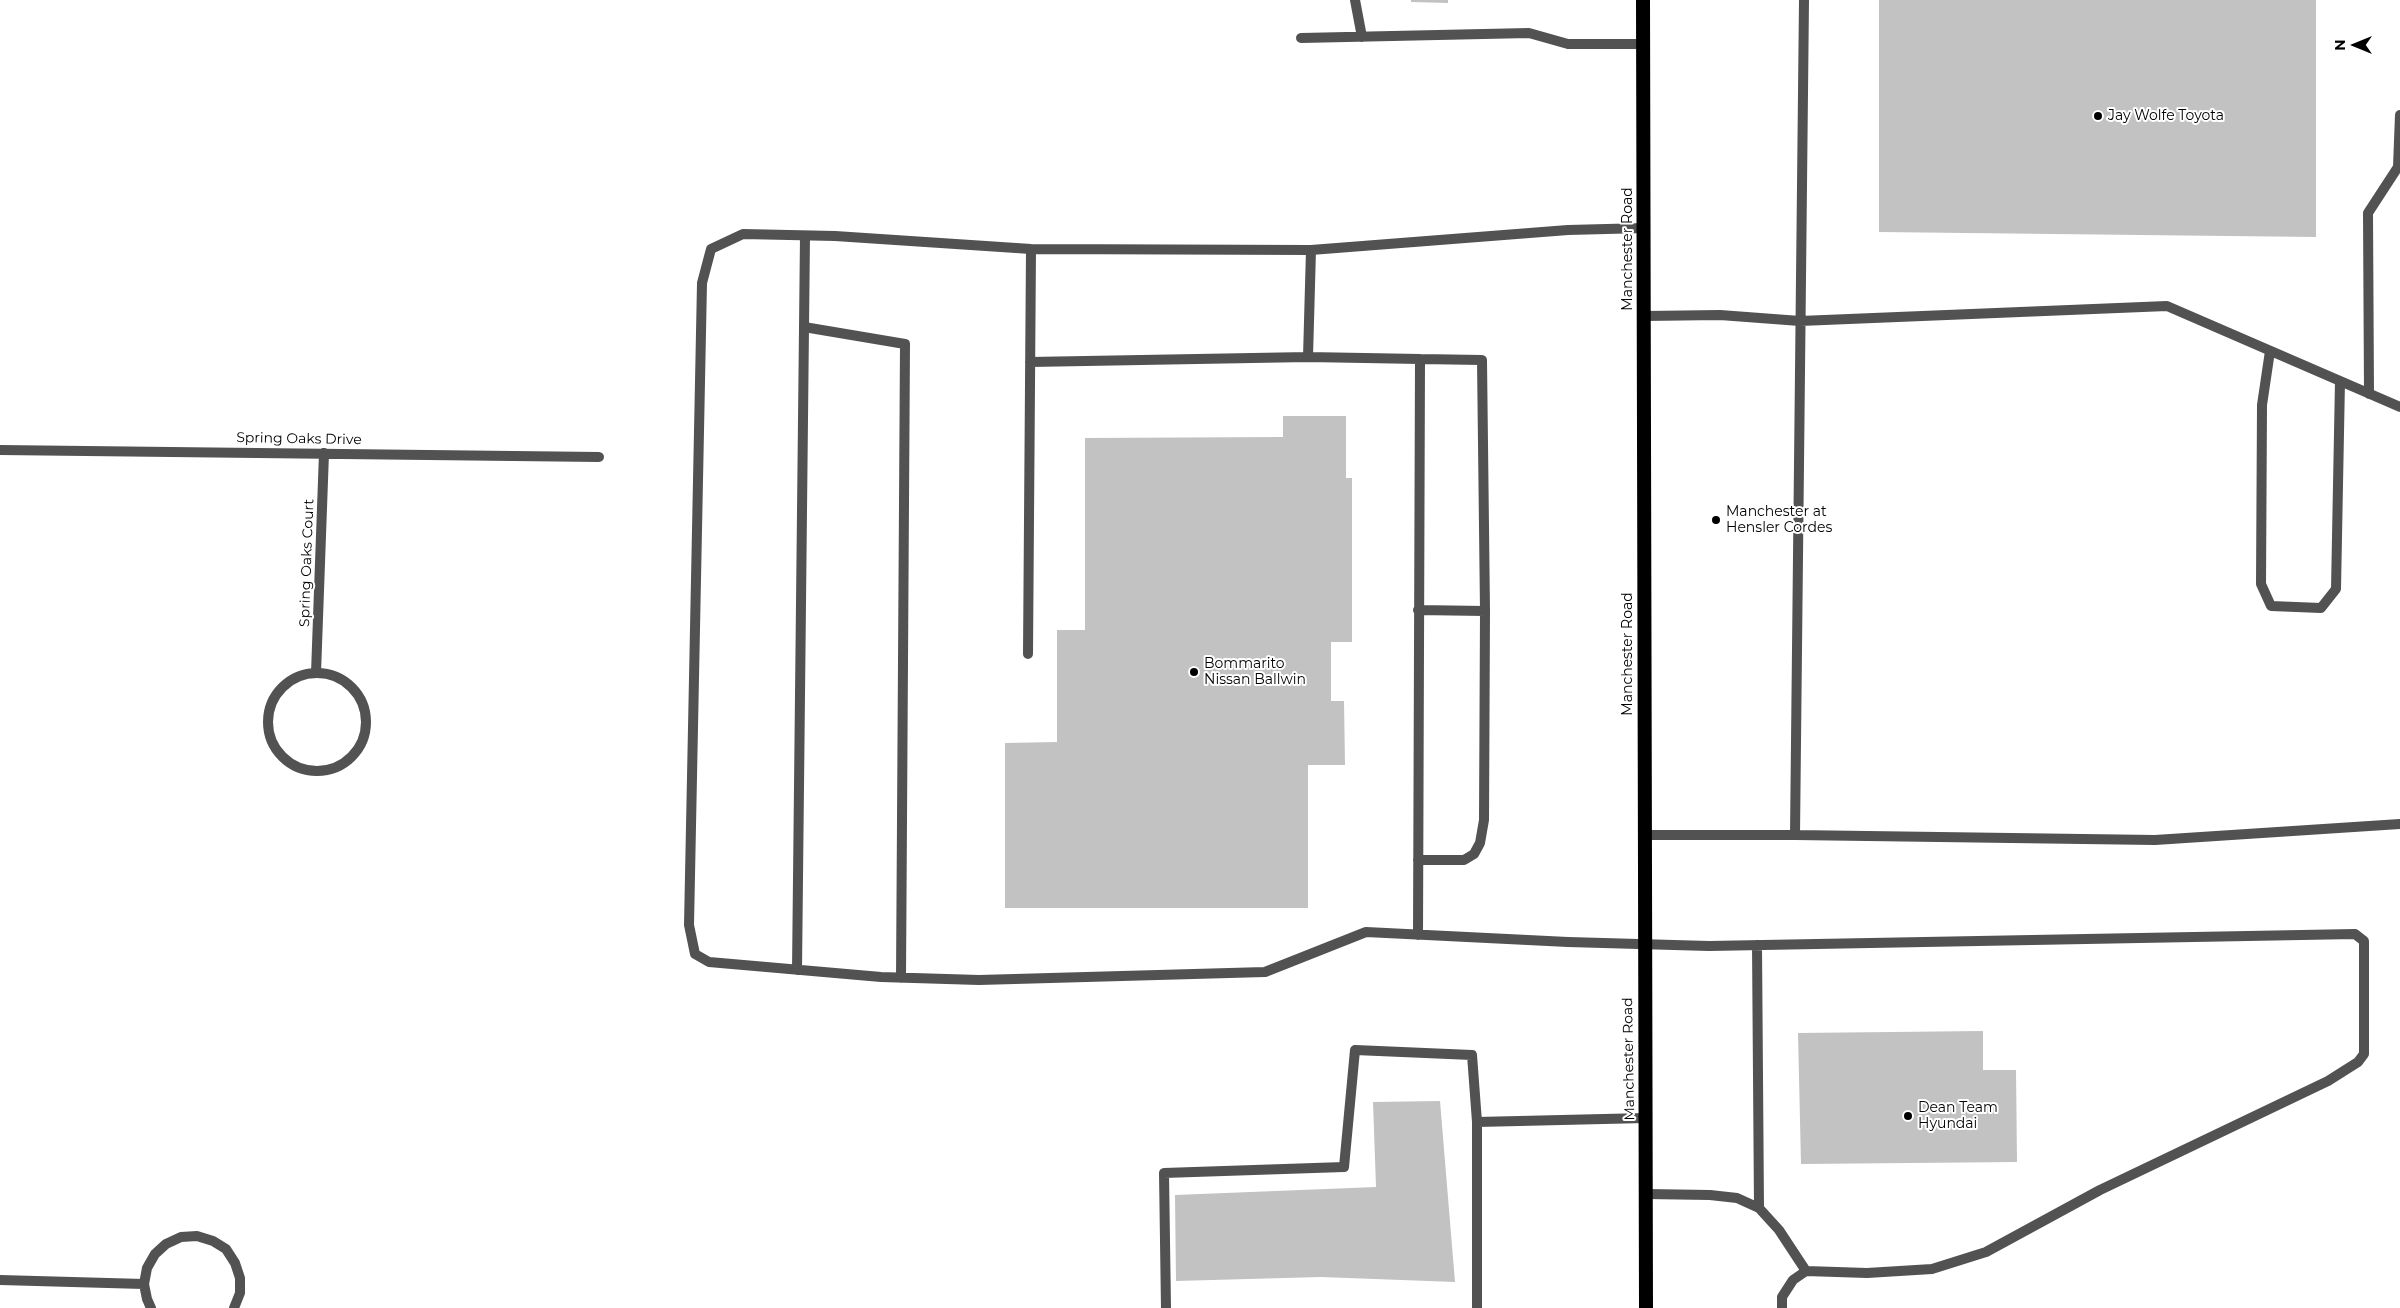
<!DOCTYPE html>
<style>
body{margin:0}
#map{position:relative;width:2400px;height:1308px;overflow:hidden;background:#fff;font-family:Montserrat,sans-serif}
canvas{display:block}
.north{position:absolute;left:2330px;top:20px;width:50px;height:50px;-webkit-text-stroke:4px #fff;paint-order:stroke;rotate:270deg;font-size:14px;font-weight:700;line-height:20px;text-align:center;color:#000}
.north::after{content:'';display:block;margin:auto;width:18px;height:22px;background:#000;clip-path:polygon(50% 0,100% 100%,50% 72%,0 100%)}
</style>
<div id="map">
<canvas width="2400" height="1308"></canvas>
<div class="north">N</div>
</div>
<script>
const ctx = document.querySelector('canvas').getContext('2d');
ctx.lineJoin = 'round';
function fillPath(path, color) {
  ctx.fillStyle = color;
  ctx.fill(path, 'evenodd');
}
function poly(rows) {
  const path = new Path2D();
  for (const r of rows) {
    if (r.length === 3) {
      path.moveTo(r[0] + r[2], r[1]);
      path.arc(r[0], r[1], r[2], 0, 2 * Math.PI);
      continue;
    }
    path.moveTo(r[0], r[1]);
    for (let i = 2; i < r.length; i += 2) path.lineTo(r[i], r[i + 1]);
  }
  return path;
}
function strokePath(path, color, width, dash) {
  ctx.strokeStyle = color;
  ctx.lineWidth = width;
  ctx.lineCap = dash ? 'butt' : 'round';
  ctx.setLineDash(dash || []);
  ctx.stroke(path);
}
function write(font, color, halo, rows, align = 'center') {
  ctx.font = font + ' Montserrat,sans-serif';
  ctx.lineWidth = 4;
  ctx.setLineDash([]);
  ctx.textBaseline = 'middle';
  ctx.strokeStyle = halo;
  ctx.fillStyle = color;
  for (const [text, x, y, turn = 0] of rows) {
    ctx.save();
    ctx.translate(x, y);
    ctx.rotate((+turn || 0) * Math.PI / 180);
    ctx.textAlign = isNaN(turn) ? turn : align;
    if (halo) ctx.strokeText(text, 0, 0);
    ctx.fillText(text, 0, 0);
    ctx.restore();
  }
}
const building = poly([
 [1411,0,1448,0,1448,3,1411,2],
 [1879,0,2316,0,2316,237,1879,232],
 [1283,416,1346,416,1346,478,1352,478,1352,642,1331,642,1331,701,1344,701,1345,765,1308,765,1308,908,1005,908,1005,743,1057,742,1057,630,1085,630,1085,438,1283,437],
 [1983,1031,1983,1070,2016,1070,2017,1162,1801,1164,1798,1033],
 [1440,1101,1455,1282,1321,1277,1176,1281,1175,1195,1376,1187,1373,1102]
]);
const service = poly([
 [1355,0,1362,37],
 [1804,0,1795,835,2155,840,2400,824],
 [1301,38,1529,33,1568,44,1643,44],
 [1645,228,1568,230,1311,250,1031,249,835,236,743,234,711,249,702,283,689,925,695,954,709,962,881,977,979,980,1265,972,1366,932,1568,942,1709,946,2355,934,2364,941,2364,1054,2358,1062,2328,1081,2100,1190,1986,1252,1932,1269,1867,1273,1806,1271,1793,1280,1782,1297,1782,1308],
 [1311,250,1308,357,1420,359,1418,935],
 [1645,316,1720,315,1800,321,2167,306,2400,407],
 [804,327,905,344,901,978],
 [2270,351,2262,405,2261,584,2271,606,2321,608,2336,589,2340,381],
 [1030,362,1308,357],
 [2369,394,2368,213,2398,167,2400,115],
 [1418,610,1485,611],
 [1028,654,1031,249],
 [1645,835,1795,835],
 [1418,860,1464,860,1474,854,1480,843,1484,820,1485,611,1482,360,1420,359],
 [1757,945,1759,1208],
 [797,970,805,236],
 [1477,1122,1646,1118],
 [1646,1194,1710,1195,1737,1198,1759,1208,1779,1230,1806,1271],
 [1166,1308,1164,1173,1344,1167,1355,1050,1472,1055,1477,1122,1477,1308]
]);
const minor = poly([
 [0,450,599,457],
 [316,673,324,453],
 [317,722,49],
 [0,1280,144,1284],
 [151,1308,147,1299,144,1284,147,1268,155,1254,166,1244,181,1237,197,1236,213,1241,226,1249,235,1263,240,1278,240,1293,234,1308]
]);
const trunk = poly([
 [1643,0,1646,1308]
]);
const markers = [
 [2098,116,5,"#000"],
 [1716,520,5,"#000"],
 [1194,672,5,"#000"],
 [1908,1116,5,"#000"]
];
const poiNames = [
 ["Jay Wolfe Toyota",2108,116],
 ["Manchester at",1726,512],
 ["Hensler Cordes",1726,528],
 ["Bommarito",1204,664],
 ["Nissan Ballwin",1204,680],
 ["Dean Team",1918,1108],
 ["Hyundai",1918,1124]
];
const streetNames = [
 ["Manchester Road",1628,249,-90],
 ["Spring Oaks Drive",299,439,1],
 ["Spring Oaks Court",307,563,-88],
 ["Manchester Road",1628,654,-90],
 ["Manchester Road",1629,1059,-91]
];
fillPath(building, '#c2c2c2');
strokePath(service, '#525252', 10);
strokePath(minor, '#525252', 10);
strokePath(trunk, '#000', 14);
for (const [x, y, r, color] of markers) {
  const dot = new Path2D();
  dot.arc(x, y, r, 0, 2 * Math.PI);
  ctx.fillStyle = color;
  ctx.fill(dot);
  strokePath(dot, '#fff', 2);
}
write('14px', '#000', '#fff', poiNames, 'left');
write('14px', '#000', '#fff', streetNames);
</script>
